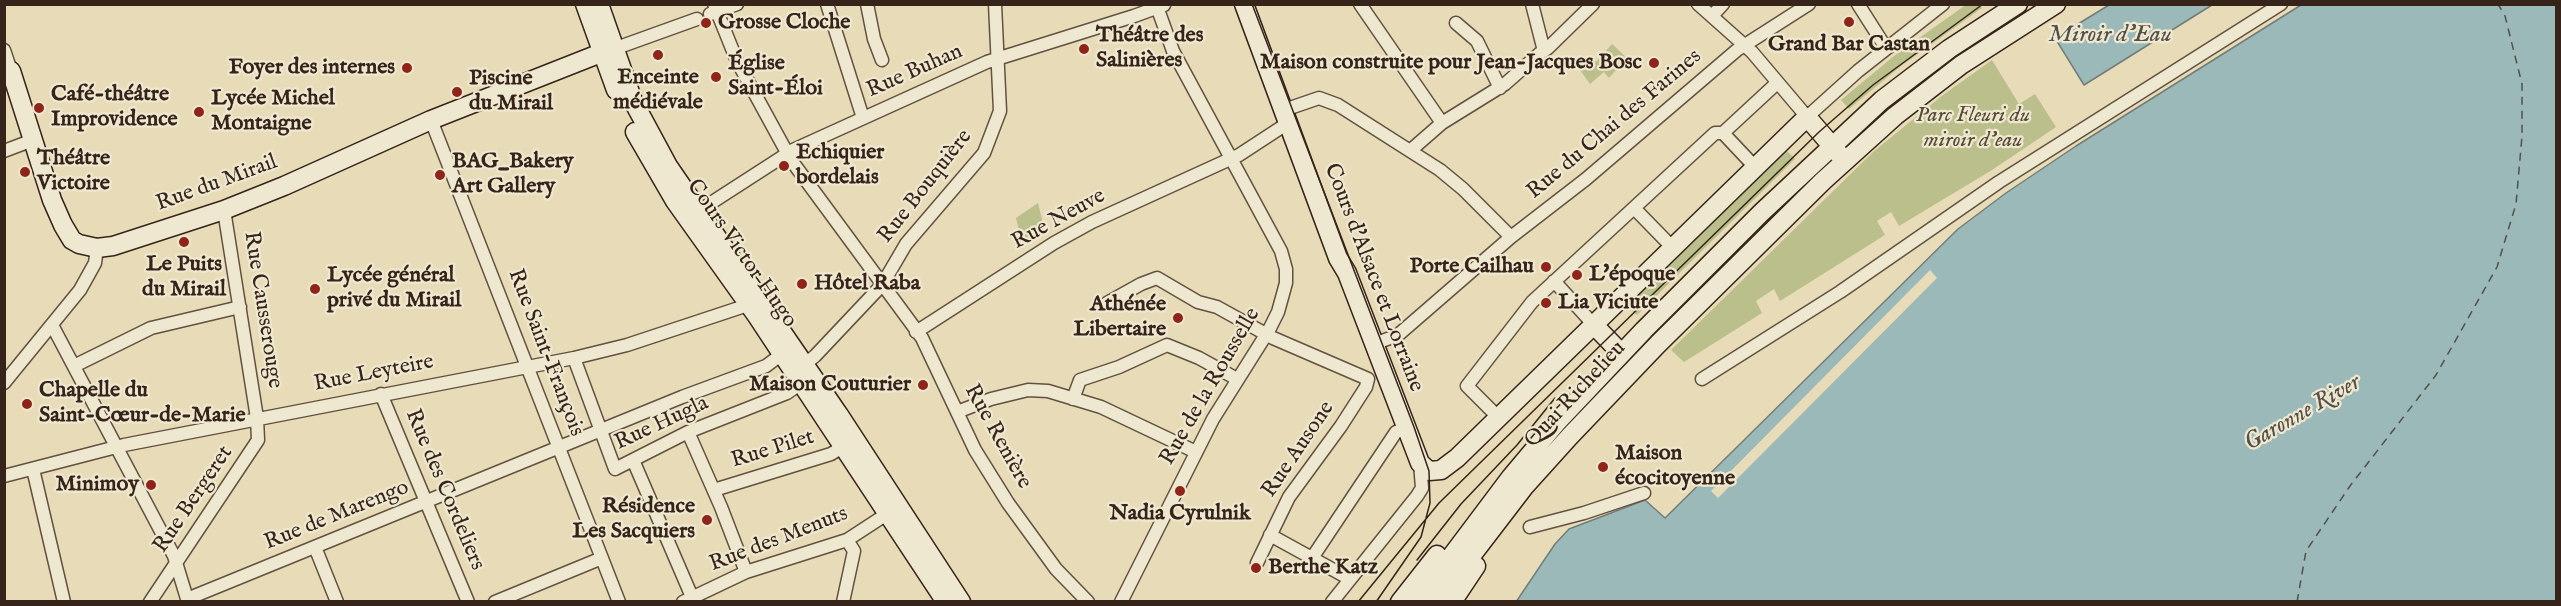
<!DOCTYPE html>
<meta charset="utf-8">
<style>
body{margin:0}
#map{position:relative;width:2561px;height:606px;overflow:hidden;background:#e7dcb7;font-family:"IM FELL English",serif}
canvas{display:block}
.frame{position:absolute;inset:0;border:6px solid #362319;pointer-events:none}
</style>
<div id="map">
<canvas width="2561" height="606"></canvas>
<div class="frame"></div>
</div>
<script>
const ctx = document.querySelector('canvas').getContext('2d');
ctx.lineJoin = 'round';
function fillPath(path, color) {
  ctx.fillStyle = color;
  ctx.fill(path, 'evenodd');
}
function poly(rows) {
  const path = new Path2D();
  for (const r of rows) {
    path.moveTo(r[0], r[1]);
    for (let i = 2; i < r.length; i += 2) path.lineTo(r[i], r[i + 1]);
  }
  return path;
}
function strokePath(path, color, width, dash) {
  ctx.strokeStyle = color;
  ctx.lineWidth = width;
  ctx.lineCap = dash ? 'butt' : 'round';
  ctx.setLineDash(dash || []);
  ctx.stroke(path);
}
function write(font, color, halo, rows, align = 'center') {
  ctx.font = font + ' "IM FELL English",serif';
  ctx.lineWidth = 4.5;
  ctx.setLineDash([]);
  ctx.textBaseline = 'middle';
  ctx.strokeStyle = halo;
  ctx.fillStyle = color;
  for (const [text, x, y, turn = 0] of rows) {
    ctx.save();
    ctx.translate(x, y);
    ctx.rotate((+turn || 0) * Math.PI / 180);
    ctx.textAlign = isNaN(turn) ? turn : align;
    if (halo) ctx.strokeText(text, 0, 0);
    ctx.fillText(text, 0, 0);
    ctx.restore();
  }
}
const green = poly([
 [1967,4,1980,5,1982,8,1901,66,1849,109,1841,100,1894,56],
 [1612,44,1627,58,1609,78,1604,72,1590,84,1580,70,1593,59,1596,62],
 [1992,60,2019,104,2035,94,2056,127,1992,170,1899,226,1891,212,1877,221,1885,235,1780,301,1774,289,1756,301,1762,313,1684,362,1671,350,1873,152,1943,95],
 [1786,150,1795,159,1637,315,1627,306],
 [1038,203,1045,232,1023,246,1016,218]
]);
const water = poly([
 [2109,5,2109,4,2212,5,2084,85,2055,38,2109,5],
 [2301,5,2556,5,2556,601,1516,602,1555,544,1569,529,1645,500,1665,518,1958,229,2006,193,2076,146,2301,5]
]);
const pier = poly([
 [1930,270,1937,278,1718,498,1711,491]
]);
const ferry = poly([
 [2297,602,2306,551,2350,486,2436,375,2497,267,2516,204,2522,136,2522,84,2505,16,2498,4]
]);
const street = poly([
 [714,4,737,61,791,160,922,338,975,450,1008,503,1056,569,1088,602],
 [827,4,863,118],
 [867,4,874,39,882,60],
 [1360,4,1442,123],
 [1532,4,1544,51],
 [1698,4,1752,52,1807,117,1858,71,1943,4],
 [1858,4,1886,48],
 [710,14,737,4],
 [1712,16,1723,4],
 [1456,23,1477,41,1500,88],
 [4,50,11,71],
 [608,51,697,19],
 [1284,110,1319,98,1338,105,1440,170,1463,189,1511,237],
 [431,120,619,602],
 [1723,133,1755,167],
 [1411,150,1442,123,1505,84,1539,54,1548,48,1593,4],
 [4,151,33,140],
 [1634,208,1672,247],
 [696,215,698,212,714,201,793,150,987,62,1134,16,1164,5],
 [1554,281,1593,324],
 [1107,303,1141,284,1157,278,1198,302,1217,307,1273,338,1368,379],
 [52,325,174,556,188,602],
 [916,332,1054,243,1092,222,1239,155,1288,123],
 [1374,344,1398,335,1511,237,1586,179,1737,50,1809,4],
 [574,358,615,469,688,432,787,393,801,383],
 [805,364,815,356,882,285,906,244,984,153,1000,111,995,4],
 [74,366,151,328,240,307],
 [1702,379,1840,292,1999,182,2281,4],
 [4,383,80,290,95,263,97,248],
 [381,394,468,602],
 [1073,399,1080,380,1119,367,1167,345,1199,358,1237,379],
 [957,412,991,399,1028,390,1048,391,1101,407,1196,452],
 [1498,417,1467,386,1532,302,1715,133,1723,133,1777,83],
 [688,432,721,507,746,572],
 [633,460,692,597],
 [33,469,64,602],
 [4,476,124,445,574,358,627,345,754,303],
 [714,490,831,454,844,446],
 [1530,527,1584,513,1644,493],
 [1270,535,1350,579],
 [315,547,337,602],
 [1312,558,1396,432,1406,428],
 [1257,563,1289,497,1341,426,1366,387,1368,379],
 [187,599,682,397,766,366,782,354],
 [150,602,258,440,257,418,224,210],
 [495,602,602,558],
 [683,602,746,572,847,540,893,510],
 [843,602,854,551,847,540],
 [1121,602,1213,419,1269,330,1278,312,1286,283,1286,269,1281,251,1173,51,1156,4],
 [1332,602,1417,496,1422,488,1420,463]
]);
const secondary = poly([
 [585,4,616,90],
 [599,4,633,101,668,166,839,415,961,602],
 [1244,4,1338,258,1347,273,1420,463,1429,471,1441,470,1457,458,1807,117,1845,161],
 [4,73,11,71,52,200,63,225,72,240,79,244,97,248,113,246,224,210,284,186,431,120,601,53],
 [635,132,675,201,757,316,946,602],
 [1593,324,1621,353],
 [1400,602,1437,555],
 [1417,602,1511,477,1558,421,1644,330,1762,212,1882,100,1949,49,2018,4],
 [1436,602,1524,487,1570,436,1658,344,1823,181,1895,116,1961,65,2056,4],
 [1452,602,1476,566]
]);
const tram = poly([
 [1252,4,1414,427,1429,471,1430,503,1421,537,1376,602],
 [1417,560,1461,504,1517,445,1555,398],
 [1358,602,1439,503,1819,132,1873,85,1983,4]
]);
const markers = [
 [1849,22,6,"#8f2418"],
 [706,23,6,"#8f2418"],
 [1084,49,6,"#8f2418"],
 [658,55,6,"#8f2418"],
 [1654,63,6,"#8f2418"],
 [407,68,6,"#8f2418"],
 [716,77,6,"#8f2418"],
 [457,92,6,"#8f2418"],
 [39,108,6,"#8f2418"],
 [199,112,6,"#8f2418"],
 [784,166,6,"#8f2418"],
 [25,172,6,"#8f2418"],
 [440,175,6,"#8f2418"],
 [184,242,6,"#8f2418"],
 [1546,267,6,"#8f2418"],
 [1577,275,6,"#8f2418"],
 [802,284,6,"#8f2418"],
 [315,289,6,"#8f2418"],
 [1546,303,6,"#8f2418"],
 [1178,318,6,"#8f2418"],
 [923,385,6,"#8f2418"],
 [27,404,6,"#8f2418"],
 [1603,467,6,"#8f2418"],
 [151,485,6,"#8f2418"],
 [1180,491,6,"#8f2418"],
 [707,520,6,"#8f2418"],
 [1256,568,6,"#8f2418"]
];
const poiNames = [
 ["Grosse Cloche",718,23],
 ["Théâtre des",1096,36],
 ["Salinières",1096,61],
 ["Grand Bar Castan",1849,45,"center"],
 ["Maison construite pour Jean-Jacques Bosc",1642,63,"right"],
 ["Église",728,64],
 ["Saint-Éloi",728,89],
 ["Foyer des internes",395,68,"right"],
 ["Enceinte",658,78,"center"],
 ["médiévale",658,103,"center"],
 ["Piscine",469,79],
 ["du Mirail",469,104],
 ["Café-théâtre",51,95],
 ["Improvidence",51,120],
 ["Lycée Michel",211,99],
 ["Montaigne",211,124],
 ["Echiquier",796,153],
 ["bordelais",796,178],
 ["Théâtre",37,159],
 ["Victoire",37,184],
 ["BAG_Bakery",452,162],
 ["Art Gallery",452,187],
 ["Le Puits",184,265,"center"],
 ["du Mirail",184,290,"center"],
 ["Porte Cailhau",1534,267,"right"],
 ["L'époque",1589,275],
 ["Lycée général",327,276],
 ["privé du Mirail",327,301],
 ["Hôtel Raba",814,284],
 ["Lia Viciute",1558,303],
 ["Athénée",1166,305,"right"],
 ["Libertaire",1166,330,"right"],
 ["Maison Couturier",911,385,"right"],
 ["Chapelle du",39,391],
 ["Saint-Cœur-de-Marie",39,416],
 ["Maison",1615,454],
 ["écocitoyenne",1615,479],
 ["Minimoy",139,485,"right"],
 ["Résidence",695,507,"right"],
 ["Les Sacquiers",695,532,"right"],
 ["Nadia Cyrulnik",1180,514,"center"],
 ["Berthe Katz",1268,568]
];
const streetNames = [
 ["Rue Buhan",915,72,-24],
 ["Rue du Chai des Farines",1615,125,-40],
 ["Rue du Mirail",217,184,-20],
 ["Rue Bouquière",926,187,-52],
 ["Rue Neuve",1059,220,-29],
 ["Cours Victor Hugo",741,254,55],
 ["Cours d'Alsace et Lorraine",1373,278,69],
 ["Rue Causserouge",262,310,81],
 ["Rue Saint-François",545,353,69],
 ["Rue Leyteire",374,374,-11],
 ["Rue de la Rousselle",1211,387,-60],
 ["Quai Richelieu",1576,395,-47],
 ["Rue Hugla",662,424,-25],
 ["Rue Renière",997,437,61],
 ["Rue Pilet",773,450,-17],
 ["Rue Ausone",1299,450,-56],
 ["Rue des Cordeliers",444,490,67],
 ["Rue Bergeret",194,500,-56],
 ["Rue de Marengo",337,516,-22],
 ["Rue des Menuts",779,540,-21]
];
const parkNames = [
 ["Parc Fleuri du",1973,116],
 ["miroir d'eau",1973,141]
];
const waterNames = [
 ["Miroir d'Eau",2110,36],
 ["Garonne River",2303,414,-30]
];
fillPath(green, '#babf8b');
fillPath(water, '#9bb9b9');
strokePath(water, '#737d79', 1.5);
fillPath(pier, '#e7dcb7');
strokePath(ferry, '#545049', 1.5, [8, 6]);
strokePath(street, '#625140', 15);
strokePath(secondary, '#362319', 21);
strokePath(street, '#efe8d0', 12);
strokePath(secondary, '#efe8d0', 18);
strokePath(tram, '#362319', 1.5);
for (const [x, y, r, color] of markers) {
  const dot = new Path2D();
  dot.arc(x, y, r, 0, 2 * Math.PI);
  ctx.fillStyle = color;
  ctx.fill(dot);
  strokePath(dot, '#efe8d0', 2);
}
write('bold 22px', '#362319', '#efe8d0', poiNames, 'left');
write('22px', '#362319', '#efe8d0', streetNames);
write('italic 22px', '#574a36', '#efe8d0', parkNames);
write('italic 24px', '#545049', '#efe8d0', waterNames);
</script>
